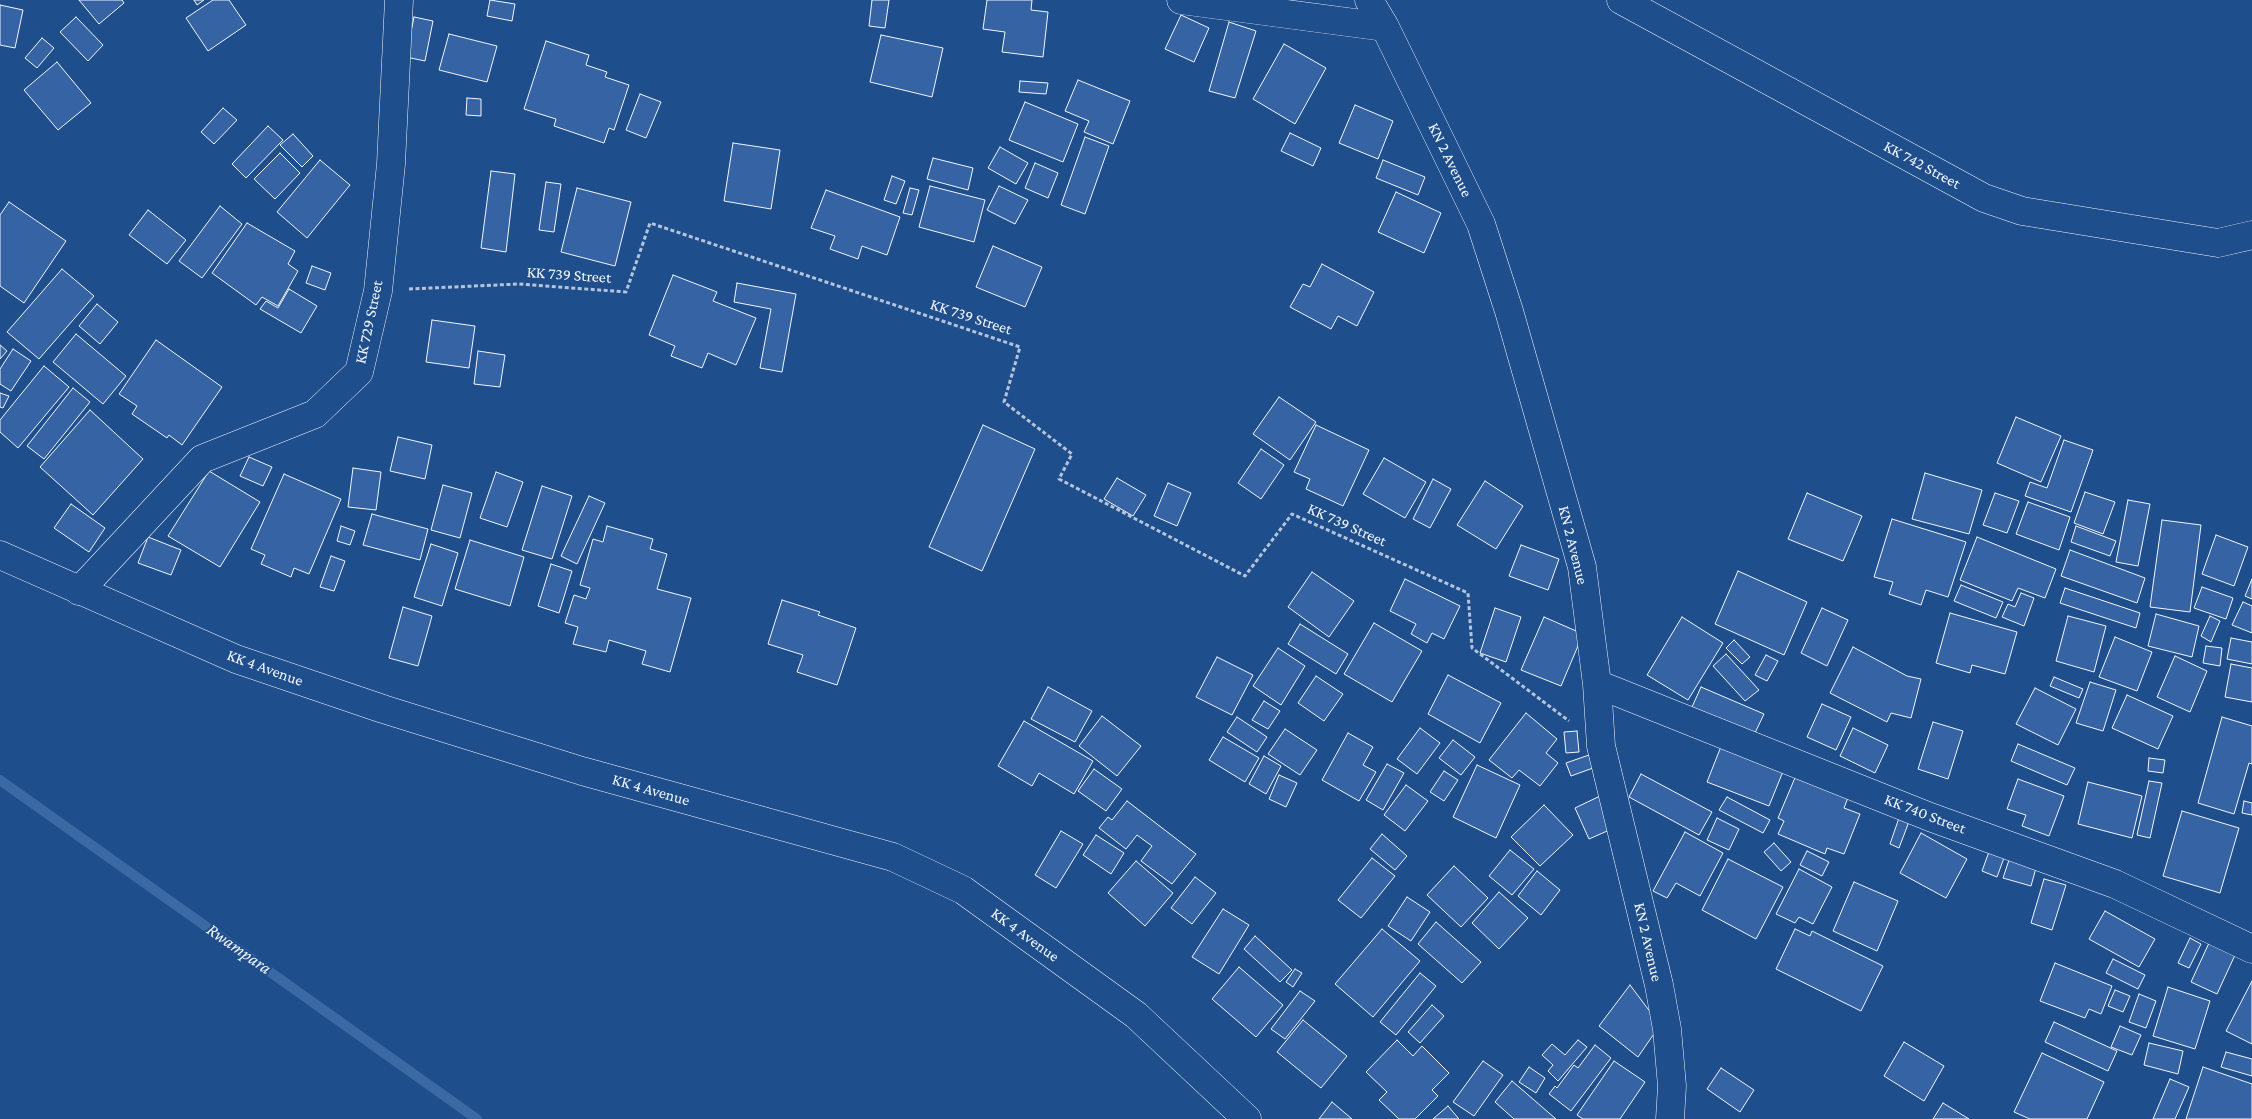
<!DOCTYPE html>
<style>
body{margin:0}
canvas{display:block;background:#1f4e8c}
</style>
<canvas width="2252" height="1119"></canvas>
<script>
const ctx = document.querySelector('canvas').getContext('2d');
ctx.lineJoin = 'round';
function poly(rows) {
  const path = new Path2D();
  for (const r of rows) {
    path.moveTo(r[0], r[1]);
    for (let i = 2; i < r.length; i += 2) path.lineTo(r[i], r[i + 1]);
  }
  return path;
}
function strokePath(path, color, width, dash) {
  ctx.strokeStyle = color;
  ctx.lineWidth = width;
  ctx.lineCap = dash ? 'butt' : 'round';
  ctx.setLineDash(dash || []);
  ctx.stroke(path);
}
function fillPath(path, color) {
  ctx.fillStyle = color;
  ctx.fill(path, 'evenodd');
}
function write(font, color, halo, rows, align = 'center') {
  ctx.font = font + ' "Crimson Pro",serif';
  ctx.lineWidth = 4;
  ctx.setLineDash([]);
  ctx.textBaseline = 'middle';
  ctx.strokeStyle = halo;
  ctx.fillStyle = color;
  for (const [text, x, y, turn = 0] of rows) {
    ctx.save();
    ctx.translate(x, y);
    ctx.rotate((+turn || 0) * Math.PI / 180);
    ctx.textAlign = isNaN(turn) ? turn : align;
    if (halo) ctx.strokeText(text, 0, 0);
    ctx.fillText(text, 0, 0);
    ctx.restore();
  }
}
const stream = poly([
 [0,780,477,1119]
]);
const building = poly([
 [79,0,122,0,124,3,99,24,79,0],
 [194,0,204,0,197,5,194,0],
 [213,0,229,0,246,25,208,51,186,18,213,0],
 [490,0,515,4,512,21,487,16,490,0],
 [872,0,889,0,885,28,869,26,872,0],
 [987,0,1032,0,1031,10,1048,12,1043,57,1002,52,1005,32,983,29,987,0],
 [0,5,23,10,15,48,0,45,0,5],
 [1181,15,1209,28,1194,62,1165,49,1181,15],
 [76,17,103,45,88,61,60,32,76,17],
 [414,17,433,21,425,61,406,57,414,17],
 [1229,22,1256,31,1235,98,1209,91,1229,22],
 [449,34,497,46,487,82,439,70,449,34],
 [881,35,943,48,932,97,870,82,881,35],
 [42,38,54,48,37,68,25,58,42,38],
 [546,41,589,55,586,65,607,72,605,77,629,85,614,130,609,128,604,143,554,126,556,119,524,109,546,41],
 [1284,44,1326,68,1295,124,1253,99,1284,44],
 [57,62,91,103,58,130,24,90,57,62],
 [1078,80,1130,101,1113,144,1084,132,1089,121,1065,111,1078,80],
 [1020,81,1048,83,1046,94,1019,92,1020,81],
 [640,94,661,102,646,138,626,130,640,94],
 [467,98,481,99,481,116,466,115,467,98],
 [1025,102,1078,124,1063,162,1009,140,1025,102],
 [1355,105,1393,121,1378,159,1339,143,1355,105],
 [223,108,237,120,214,144,201,132,223,108],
 [268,126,283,140,246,178,232,164,268,126],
 [1290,133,1321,148,1313,166,1281,151,1290,133],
 [293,134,313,156,302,167,280,145,293,134],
 [1085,137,1109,146,1085,214,1061,205,1085,137],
 [733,143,780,150,771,209,724,201,733,143],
 [1000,147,1028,163,1016,184,988,168,1000,147],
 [280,153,300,173,275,199,254,179,280,153],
 [933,158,973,168,968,190,927,179,933,158],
 [320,160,350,185,307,238,277,212,320,160],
 [1383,160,1425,177,1418,195,1376,178,1383,160],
 [1035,163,1058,173,1048,198,1025,188,1035,163],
 [491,171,515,174,506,252,481,248,491,171],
 [892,176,905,181,896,204,884,200,892,176],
 [546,182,561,184,554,232,539,230,546,182],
 [930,186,985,200,974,242,919,227,930,186],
 [999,186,1028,200,1015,224,987,210,999,186],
 [577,188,631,202,615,266,561,252,577,188],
 [910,188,919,190,912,215,903,213,910,188],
 [826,190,900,217,887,255,862,246,858,259,830,249,835,236,811,228,826,190],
 [1396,192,1441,213,1424,253,1378,232,1396,192],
 [9,202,66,241,24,303,0,286,0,215,9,202],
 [220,206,242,224,202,278,179,261,220,206],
 [148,210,186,240,167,264,129,235,148,210],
 [247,223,295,251,288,264,298,271,278,306,262,297,256,305,212,273,247,223],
 [993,246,1042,267,1025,307,976,287,993,246],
 [1322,264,1374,292,1357,326,1338,316,1331,329,1290,307,1303,284,1310,287,1322,264],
 [312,266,331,273,325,290,306,283,312,266],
 [62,269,94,296,39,359,7,332,62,269],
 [673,275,717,292,713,301,756,318,736,365,708,353,702,368,671,356,675,346,649,335,673,275],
 [737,283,796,294,782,372,760,368,771,309,734,302,737,283],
 [289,289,317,306,301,333,260,309,266,301,278,308,289,289],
 [97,304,118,322,100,344,79,326,97,304],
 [432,320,475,326,469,368,426,362,432,320],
 [76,334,126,376,103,404,53,362,76,334],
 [156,340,222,387,182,445,169,435,167,438,132,414,137,406,119,394,156,340],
 [0,345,7,351,0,359,0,345],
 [13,349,31,361,11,391,0,384,0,369,13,349],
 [478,351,505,355,500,387,474,384,478,351],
 [44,366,69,387,18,448,0,432,0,420,44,366],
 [73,388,90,402,44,459,27,446,73,388],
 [0,393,9,396,3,408,0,407,0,393],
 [1279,397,1316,422,1290,460,1253,434,1279,397],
 [90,410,143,459,93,515,40,467,90,410],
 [2016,417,2061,436,2041,482,1997,463,2016,417],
 [983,425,1035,449,982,571,929,547,983,425],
 [1316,425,1369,450,1343,506,1306,489,1310,479,1294,472,1316,425],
 [398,437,432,445,425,479,390,471,398,437],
 [2064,440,2093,450,2071,512,2025,496,2030,482,2047,488,2064,440],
 [1261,449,1284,465,1261,499,1238,483,1261,449],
 [249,457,272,467,263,486,240,476,249,457],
 [1384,458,1426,482,1405,518,1363,494,1384,458],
 [353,468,381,472,376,510,348,507,353,468],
 [209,471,260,502,220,567,168,536,209,471],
 [496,472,523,482,507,527,480,518,496,472],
 [1925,473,1982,490,1969,534,1912,519,1925,473],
 [284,474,341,499,309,574,294,568,291,577,261,564,265,555,251,549,284,474],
 [1117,478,1146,495,1133,516,1104,499,1117,478],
 [1433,479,1451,489,1430,528,1413,519,1433,479],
 [1485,481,1523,506,1496,549,1457,525,1485,481],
 [1168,483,1191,493,1177,526,1154,516,1168,483],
 [443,485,472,493,460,538,431,530,443,485],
 [542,486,572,496,552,559,522,550,542,486],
 [2085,492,2115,502,2103,534,2074,523,2085,492],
 [1807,493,1862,516,1843,561,1788,539,1807,493],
 [1995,493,2019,501,2007,533,1983,525,1995,493],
 [589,496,605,503,577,564,561,556,589,496],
 [2128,500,2150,504,2138,566,2116,562,2128,500],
 [2028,502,2070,517,2059,550,2016,534,2028,502],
 [71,504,105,528,89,552,54,528,71,504],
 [372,514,428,529,420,560,363,545,372,514],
 [1892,519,1966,542,1948,597,1926,590,1921,605,1889,594,1893,582,1874,577,1892,519],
 [2162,520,2201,525,2190,612,2150,607,2162,520],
 [341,526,355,531,350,545,337,541,341,526],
 [607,526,653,539,650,549,667,554,657,589,691,598,670,672,642,664,646,651,609,640,606,652,573,644,578,627,565,623,574,595,586,599,590,588,580,585,593,539,603,542,607,526],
 [2076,526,2116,541,2110,556,2071,542,2076,526],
 [2216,535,2248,547,2234,586,2202,574,2216,535],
 [148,537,181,550,171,575,138,563,148,537],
 [1977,537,2056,569,2045,598,2018,588,2012,601,1960,580,1977,537],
 [470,540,524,557,510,606,455,589,470,540],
 [431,544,458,553,442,606,414,597,431,544],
 [1521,545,1559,559,1548,590,1509,576,1521,545],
 [2070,550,2145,578,2137,603,2061,576,2070,550],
 [331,556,345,561,334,591,320,587,331,556],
 [551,564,572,571,559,613,538,606,551,564],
 [1738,571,1807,602,1784,655,1715,624,1738,571],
 [1312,572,1354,601,1329,637,1288,607,1312,572],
 [1405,579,1460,606,1444,639,1432,633,1427,643,1411,634,1416,624,1390,611,1405,579],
 [2252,579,2252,599,2245,596,2252,579],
 [1961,585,2003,602,1996,618,1954,601,1961,585],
 [2202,587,2233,598,2226,619,2194,608,2202,587],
 [2065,588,2140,613,2136,628,2060,603,2065,588],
 [2021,593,2034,598,2024,626,2002,617,2008,604,2015,607,2021,593],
 [782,600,820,612,818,615,856,628,837,685,797,672,803,655,768,644,782,600],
 [2243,602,2252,606,2252,633,2232,625,2243,602],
 [403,607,432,616,418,666,389,658,403,607],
 [1495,608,1521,617,1506,662,1480,653,1495,608],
 [1822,608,1848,620,1827,666,1801,653,1822,608],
 [1950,613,2017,632,2005,674,1972,665,1970,673,1936,663,1950,613],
 [2156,614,2199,626,2192,657,2148,646,2156,614],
 [2068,616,2106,626,2094,672,2056,661,2068,616],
 [2210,616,2220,621,2211,642,2201,636,2210,616],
 [1544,617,1583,634,1561,686,1521,670,1544,617],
 [1682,617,1723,643,1688,700,1647,675,1682,617],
 [1374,623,1422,651,1392,702,1344,674,1374,623],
 [1300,624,1348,654,1336,674,1288,644,1300,624],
 [2115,637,2152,652,2137,691,2099,677,2115,637],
 [2231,638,2252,642,2252,664,2227,659,2231,638],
 [1734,640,1750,657,1742,664,1726,648,1734,640],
 [2206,646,2222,648,2220,666,2203,663,2206,646],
 [1853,647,1907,676,1921,679,1911,718,1891,713,1887,722,1830,693,1853,647],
 [1278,648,1305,666,1281,705,1253,686,1278,648],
 [1726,654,1759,690,1745,701,1713,666,1726,654],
 [1766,655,1778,661,1767,681,1755,675,1766,655],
 [2175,656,2207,671,2190,712,2157,697,2175,656],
 [1217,657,1253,675,1232,715,1196,697,1217,657],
 [2231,664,2252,668,2252,702,2225,697,2231,664],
 [1448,675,1501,703,1480,743,1428,714,1448,675],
 [1316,676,1343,694,1324,721,1298,703,1316,676],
 [2054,677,2083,689,2079,698,2050,686,2054,677],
 [2090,682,2116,690,2103,731,2076,723,2090,682],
 [1048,687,1092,711,1075,742,1031,719,1048,687],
 [1701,687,1764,714,1754,735,1692,707,1701,687],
 [2035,688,2076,709,2058,745,2016,724,2035,688],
 [2127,695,2173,716,2158,749,2112,728,2127,695],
 [1264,701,1280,711,1268,729,1252,720,1264,701],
 [1822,704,1851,717,1836,750,1807,737,1822,704],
 [1526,713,1557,739,1546,753,1558,763,1540,786,1519,770,1512,778,1489,760,1526,713],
 [1102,716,1141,746,1117,776,1079,746,1102,716],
 [1237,717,1267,737,1257,752,1227,732,1237,717],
 [2222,717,2252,726,2252,764,2249,763,2234,814,2198,803,2222,717],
 [1024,721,1093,761,1074,794,1039,773,1032,786,998,766,1024,721],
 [1933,722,1963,731,1948,779,1918,769,1933,722],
 [1420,728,1440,743,1417,774,1397,759,1420,728],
 [1853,728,1888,745,1875,773,1840,756,1853,728],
 [1285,729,1317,750,1300,775,1268,754,1285,729],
 [1577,731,1579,752,1566,753,1564,732,1577,731],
 [1348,733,1373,747,1363,765,1376,772,1359,801,1322,780,1348,733],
 [1223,737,1259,758,1245,782,1209,760,1223,737],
 [1453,740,1475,757,1461,775,1439,758,1453,740],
 [1722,744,1784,769,1769,806,1707,782,1722,744],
 [2018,744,2075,768,2067,785,2011,761,2018,744],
 [1589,755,1593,768,1571,776,1566,763,1589,755],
 [1264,756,1281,766,1266,794,1249,784,1264,756],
 [2149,758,2165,760,2163,773,2148,771,2149,758],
 [1387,764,1404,773,1383,810,1366,800,1387,764],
 [1477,765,1520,785,1496,838,1453,817,1477,765],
 [1094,769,1122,789,1106,811,1078,791,1094,769],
 [1444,771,1458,780,1444,801,1430,792,1444,771],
 [1797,773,1849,795,1844,808,1860,814,1844,854,1827,848,1825,854,1778,834,1784,821,1778,818,1797,773],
 [1641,774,1712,812,1699,835,1629,797,1641,774],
 [1279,775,1297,783,1286,807,1269,799,1279,775],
 [2018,779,2064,796,2049,836,2022,826,2026,815,2007,809,2018,779],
 [2149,781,2162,783,2150,838,2137,835,2149,781],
 [2088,782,2142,796,2132,838,2078,824,2088,782],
 [1406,785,1428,801,1405,831,1384,815,1406,785],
 [1600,796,1614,828,1589,839,1575,808,1600,796],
 [1727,797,1770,820,1763,833,1719,810,1727,797],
 [1127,801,1196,854,1172,884,1141,861,1152,846,1137,835,1126,849,1099,828,1108,817,1112,820,1127,801],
 [2244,801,2252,803,2252,815,2242,813,2244,801],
 [1544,805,1573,835,1540,866,1511,837,1544,805],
 [2182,811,2239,828,2220,893,2163,876,2182,811],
 [1900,815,1910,819,1899,848,1890,844,1900,815],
 [1717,818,1739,829,1729,850,1707,840,1717,818],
 [1061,831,1083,844,1056,888,1035,875,1061,831],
 [1685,832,1723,853,1700,896,1676,883,1667,898,1653,891,1685,832],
 [1921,833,1967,859,1946,898,1900,873,1921,833],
 [1382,834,1407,856,1395,870,1370,849,1382,834],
 [1096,835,1124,853,1111,874,1083,855,1096,835],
 [1774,843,1791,862,1781,871,1764,852,1774,843],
 [1990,849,2005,855,1997,877,1982,871,1990,849],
 [1510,850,1534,869,1512,895,1489,876,1510,850],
 [1807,851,1829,862,1822,876,1800,865,1807,851],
 [1372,858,1395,876,1361,918,1338,900,1372,858],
 [1728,859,1783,887,1756,939,1702,910,1728,859],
 [2009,860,2036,868,2031,886,2003,878,2009,860],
 [1136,861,1173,893,1145,926,1108,893,1136,861],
 [1454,866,1488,898,1461,927,1427,895,1454,866],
 [1799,869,1832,887,1813,924,1799,917,1795,923,1776,914,1799,869],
 [1537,871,1560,890,1541,915,1518,896,1537,871],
 [1195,877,1216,893,1192,924,1171,908,1195,877],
 [2044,879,2066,885,2052,930,2031,923,2044,879],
 [1854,882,1898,901,1877,951,1833,931,1854,882],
 [1499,892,1528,918,1499,949,1472,923,1499,892],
 [1407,897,1430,912,1411,941,1388,926,1407,897],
 [1223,909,1249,925,1219,974,1192,957,1223,909],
 [2105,911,2155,939,2139,967,2089,939,2105,911],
 [1436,922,1481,962,1462,983,1418,944,1436,922],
 [1382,929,1420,961,1373,1017,1335,984,1382,929],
 [1795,929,1810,936,1812,931,1883,966,1861,1011,1776,969,1795,929],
 [1255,936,1292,970,1280,982,1244,949,1255,936],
 [2190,938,2201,944,2189,968,2178,963,2190,938],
 [2209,943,2235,955,2217,994,2191,982,2209,943],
 [2113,959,2145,975,2138,989,2106,973,2113,959],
 [2055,963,2112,986,2101,1014,2089,1009,2085,1018,2040,1001,2055,963],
 [1239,967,1283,1005,1256,1037,1212,999,1239,967],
 [1295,969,1302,973,1293,987,1286,982,1295,969],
 [1420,973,1436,986,1396,1035,1380,1022,1420,973],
 [2252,981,2252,1044,2226,1031,2252,981],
 [1630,985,1660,1025,1638,1057,1599,1026,1630,985],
 [2168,987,2210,1001,2195,1049,2153,1036,2168,987],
 [2115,990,2130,996,2123,1012,2108,1006,2115,990],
 [1300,991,1315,1001,1285,1039,1271,1029,1300,991],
 [2139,994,2156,1001,2146,1028,2129,1022,2139,994],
 [1432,1005,1444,1016,1420,1043,1408,1032,1432,1005],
 [1303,1020,1347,1056,1321,1088,1277,1052,1303,1020],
 [2054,1022,2117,1051,2108,1071,2045,1042,2054,1022],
 [2120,1026,2141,1035,2132,1055,2111,1047,2120,1026],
 [1397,1040,1413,1056,1422,1046,1449,1073,1432,1090,1438,1096,1415,1119,1399,1119,1379,1100,1387,1092,1366,1072,1397,1040],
 [1578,1040,1587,1047,1558,1081,1548,1071,1553,1065,1542,1055,1552,1044,1565,1055,1578,1040],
 [1904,1042,1944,1066,1924,1101,1884,1076,1904,1042],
 [2149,1043,2183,1051,2178,1074,2144,1065,2149,1043],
 [1595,1045,1611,1058,1571,1111,1549,1094,1555,1086,1557,1088,1574,1065,1578,1068,1595,1045],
 [2226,1052,2252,1059,2252,1076,2221,1067,2226,1052],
 [2042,1053,2104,1082,2087,1119,2030,1119,2014,1112,2042,1053],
 [1483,1061,1503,1075,1474,1116,1453,1102,1483,1061],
 [1614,1061,1645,1082,1620,1119,1583,1119,1577,1115,1614,1061],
 [1529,1067,1545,1078,1536,1093,1519,1082,1529,1067],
 [2203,1067,2252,1084,2252,1119,2186,1119,2203,1067],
 [1721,1068,1754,1090,1740,1112,1707,1089,1721,1068],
 [2170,1079,2189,1087,2175,1119,2153,1119,2170,1079],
 [1512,1081,1556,1119,1514,1119,1495,1102,1512,1081],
 [1332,1102,1352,1119,1319,1119,1332,1102],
 [1943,1103,1969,1119,1933,1119,1943,1103],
 [1448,1106,1459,1119,1433,1119,1448,1106]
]);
const path = poly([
 [409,289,519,284,626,292,650,223,1020,347,1004,402,1072,454,1059,479,1245,576,1292,514,1468,593,1472,648,1569,721]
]);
const minor = poly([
 [1181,0,1385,27],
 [1369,0,1385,27,1481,224,1509,311,1582,567,1597,684,1601,746,1659,985,1667,1029,1672,1086,1670,1119],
 [1621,0,1984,198,2022,211,2218,243,2252,235],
 [79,591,202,459,315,414,359,372,378,291,391,164,399,0],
 [1597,684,1930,817,2115,884,2252,949]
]);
const major = poly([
 [0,555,236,659,383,709,582,771,893,857,963,890,1136,1015,1247,1119]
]);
const streetNames = [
 ["KN 2 Avenue",1450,160,64],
 ["KK 742 Street",1922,165,28],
 ["KK 739 Street",569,275,4],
 ["KK 739 Street",971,317,18],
 ["KK 729 Street",369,322,-78],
 ["KK 739 Street",1347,525,24],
 ["KN 2 Avenue",1573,545,76],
 ["KK 4 Avenue",265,668,20],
 ["KK 4 Avenue",651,790,16],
 ["KK 740 Street",1925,814,21],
 ["KK 4 Avenue",1025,935,36],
 ["KN 2 Avenue",1648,942,77]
];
const waterNames = [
 ["Rwampara",239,949,35]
];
strokePath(stream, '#3b69a3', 10);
fillPath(building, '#3563a3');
strokePath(building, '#f2f6ff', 1);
strokePath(minor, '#f2f6ff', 29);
strokePath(major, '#f2f6ff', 29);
strokePath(path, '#b3c4dc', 3, [4, 2.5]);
strokePath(minor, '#1f4e8c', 28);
strokePath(major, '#1f4e8c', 28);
write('16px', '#f2f6ff', '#1f4e8c', streetNames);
write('italic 18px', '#f2f6ff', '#1f4e8c', waterNames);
</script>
